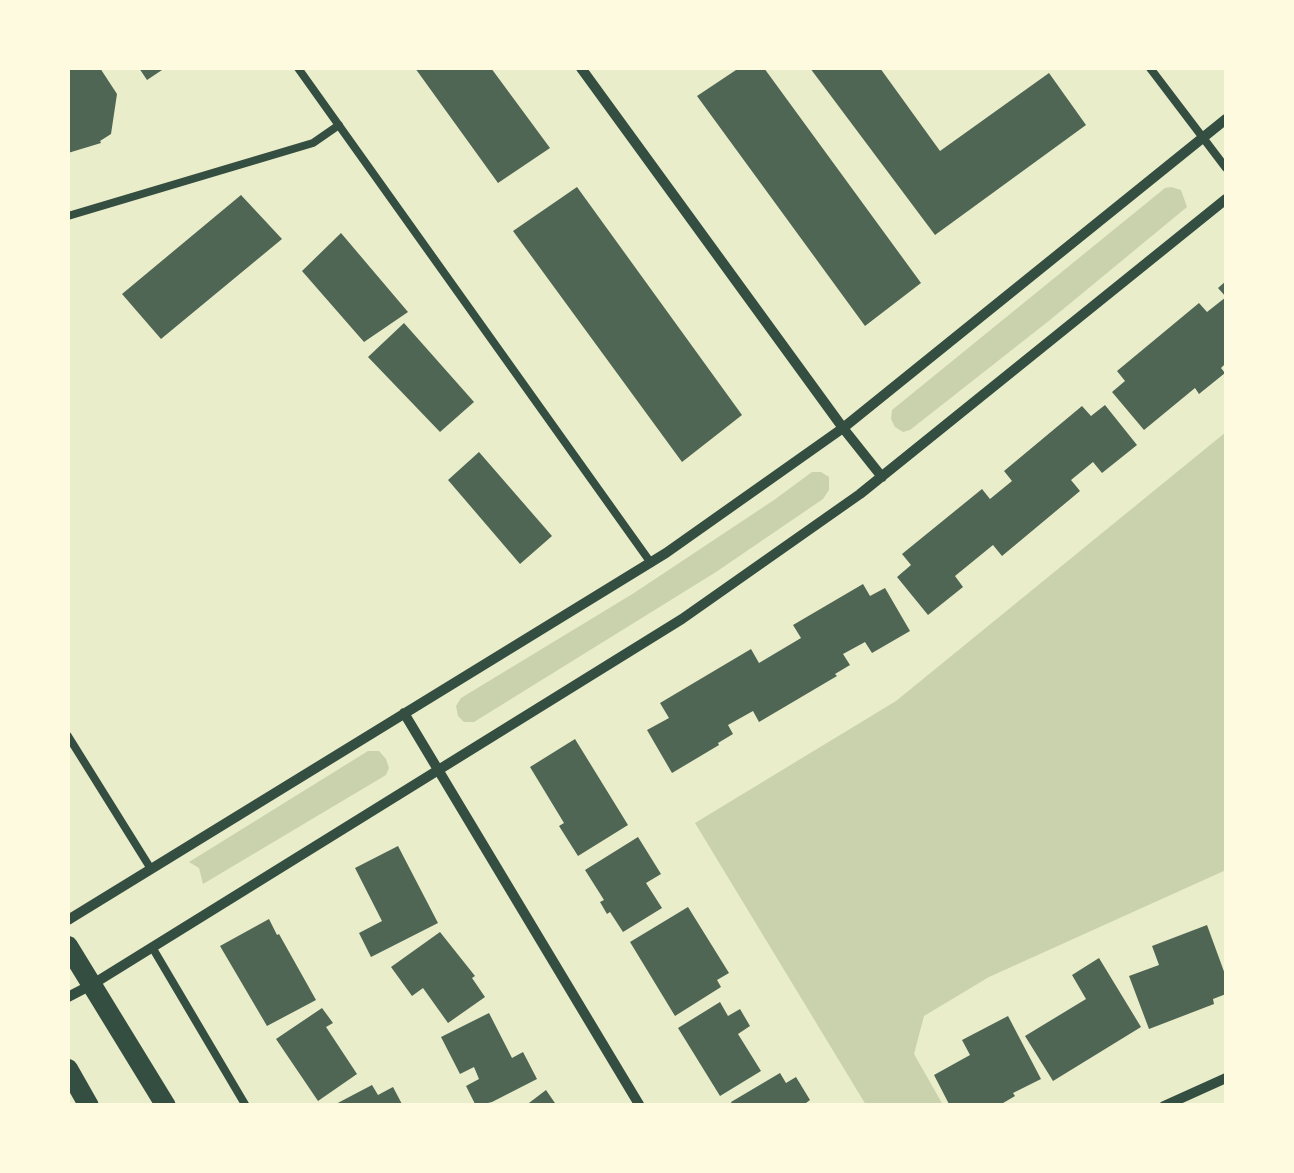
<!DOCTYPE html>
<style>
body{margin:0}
#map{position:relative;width:1294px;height:1173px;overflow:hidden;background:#e9edc9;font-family:"IBM Plex Sans",sans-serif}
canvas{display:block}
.frame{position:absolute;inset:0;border:70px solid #fefae0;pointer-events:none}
</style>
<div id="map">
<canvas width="1294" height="1173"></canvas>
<div class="frame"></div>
</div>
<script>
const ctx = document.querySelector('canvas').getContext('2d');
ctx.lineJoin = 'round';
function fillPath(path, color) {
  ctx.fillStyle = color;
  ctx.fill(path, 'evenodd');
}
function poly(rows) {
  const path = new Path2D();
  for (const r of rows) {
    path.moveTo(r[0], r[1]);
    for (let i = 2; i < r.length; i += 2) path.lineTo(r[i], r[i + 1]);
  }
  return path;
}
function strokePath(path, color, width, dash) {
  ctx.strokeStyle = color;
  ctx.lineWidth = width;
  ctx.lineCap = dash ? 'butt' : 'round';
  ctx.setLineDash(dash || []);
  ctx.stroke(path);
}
const green = poly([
 [1171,187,1181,190,1187,207,1050,320,910,430,903,432,895,427,891,419,892,410,1165,188],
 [1226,432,1226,870,989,977,924,1016,914,1054,943,1105,866,1105,695,823,896,701],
 [812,472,821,472,829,477,829,490,823,499,716,572,474,722,464,722,458,716,456,706,461,698,634,593,774,500],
 [368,751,379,751,386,759,389,768,386,775,203,884,199,868,189,862]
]);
const building = poly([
 [68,68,100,68,117,94,111,134,100,141,101,143,68,153],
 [139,68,165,68,147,80],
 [415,68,491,68,550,148,498,183],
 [739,68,764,68,921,283,865,326,697,96],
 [810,68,880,68,940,151,1049,73,1086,125,935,235],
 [577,187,742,415,682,462,513,231],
 [241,195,282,239,161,339,122,294],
 [341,233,408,312,364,342,302,271],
 [1226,281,1226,363,1221,368,1225,373,1199,394,1195,388,1144,430,1112,392,1125,381,1117,371,1199,303,1207,312,1226,297,1218,288],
 [404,323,474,402,440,432,368,357],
 [1105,405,1137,445,1102,473,1093,462,1071,480,1080,491,1002,556,993,545,955,576,963,587,928,615,897,577,911,565,902,554,982,489,990,499,1012,481,1004,471,1082,406,1091,416],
 [479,452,552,536,520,564,448,480],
 [863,584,870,596,885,588,910,631,872,653,865,642,843,654,850,665,835,674,837,676,759,722,753,711,728,725,733,734,718,743,719,745,672,773,647,730,669,718,660,703,751,649,759,663,801,638,793,625],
 [575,739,628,825,578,856,559,826,564,823,530,767],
 [638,837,661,874,646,883,662,908,623,932,610,912,607,914,600,902,604,900,585,870],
 [398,846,438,923,371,957,359,933,382,921,355,868],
 [688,907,729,973,717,980,721,987,675,1016,630,942],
 [269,919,277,935,279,934,316,1000,267,1026,220,946],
 [1207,925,1226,977,1226,994,1213,999,1214,1004,1149,1029,1129,976,1159,965,1152,946],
 [440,932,475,976,472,978,485,997,448,1023,423,988,412,996,391,967],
 [1099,958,1141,1027,1053,1081,1025,1036,1086,999,1072,975],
 [720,1002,728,1016,740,1009,750,1026,738,1034,761,1071,720,1096,678,1028],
 [322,1008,333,1023,326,1027,357,1074,318,1101,276,1039],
 [489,1013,512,1058,523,1052,537,1079,492,1102,476,1106,466,1086,479,1079,474,1067,460,1074,441,1037],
 [1008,1016,1041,1079,1013,1093,1015,1096,998,1106,950,1106,934,1075,970,1055,962,1040],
 [780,1073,786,1083,796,1077,810,1100,802,1106,733,1106,731,1102],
 [372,1085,378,1095,393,1087,403,1106,332,1106],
 [546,1090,557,1106,525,1106]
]);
const service = poly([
 [298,68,651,563],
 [1150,68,1226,168],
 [68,216,313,143,339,125],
 [68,736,151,869],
 [152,947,246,1106]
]);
const minor = poly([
 [581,68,843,428,882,477],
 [404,713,640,1106],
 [68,920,666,553,843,428,1226,119],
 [68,997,93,984,682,619,860,494,1226,199],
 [1164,1106,1226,1078]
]);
const secondary = poly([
 [68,946,166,1106],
 [68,1069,89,1106]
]);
fillPath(green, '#cad2ad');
fillPath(building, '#4f6655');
strokePath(service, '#344e41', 8);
strokePath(minor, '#344e41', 10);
strokePath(secondary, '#344e41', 20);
</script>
